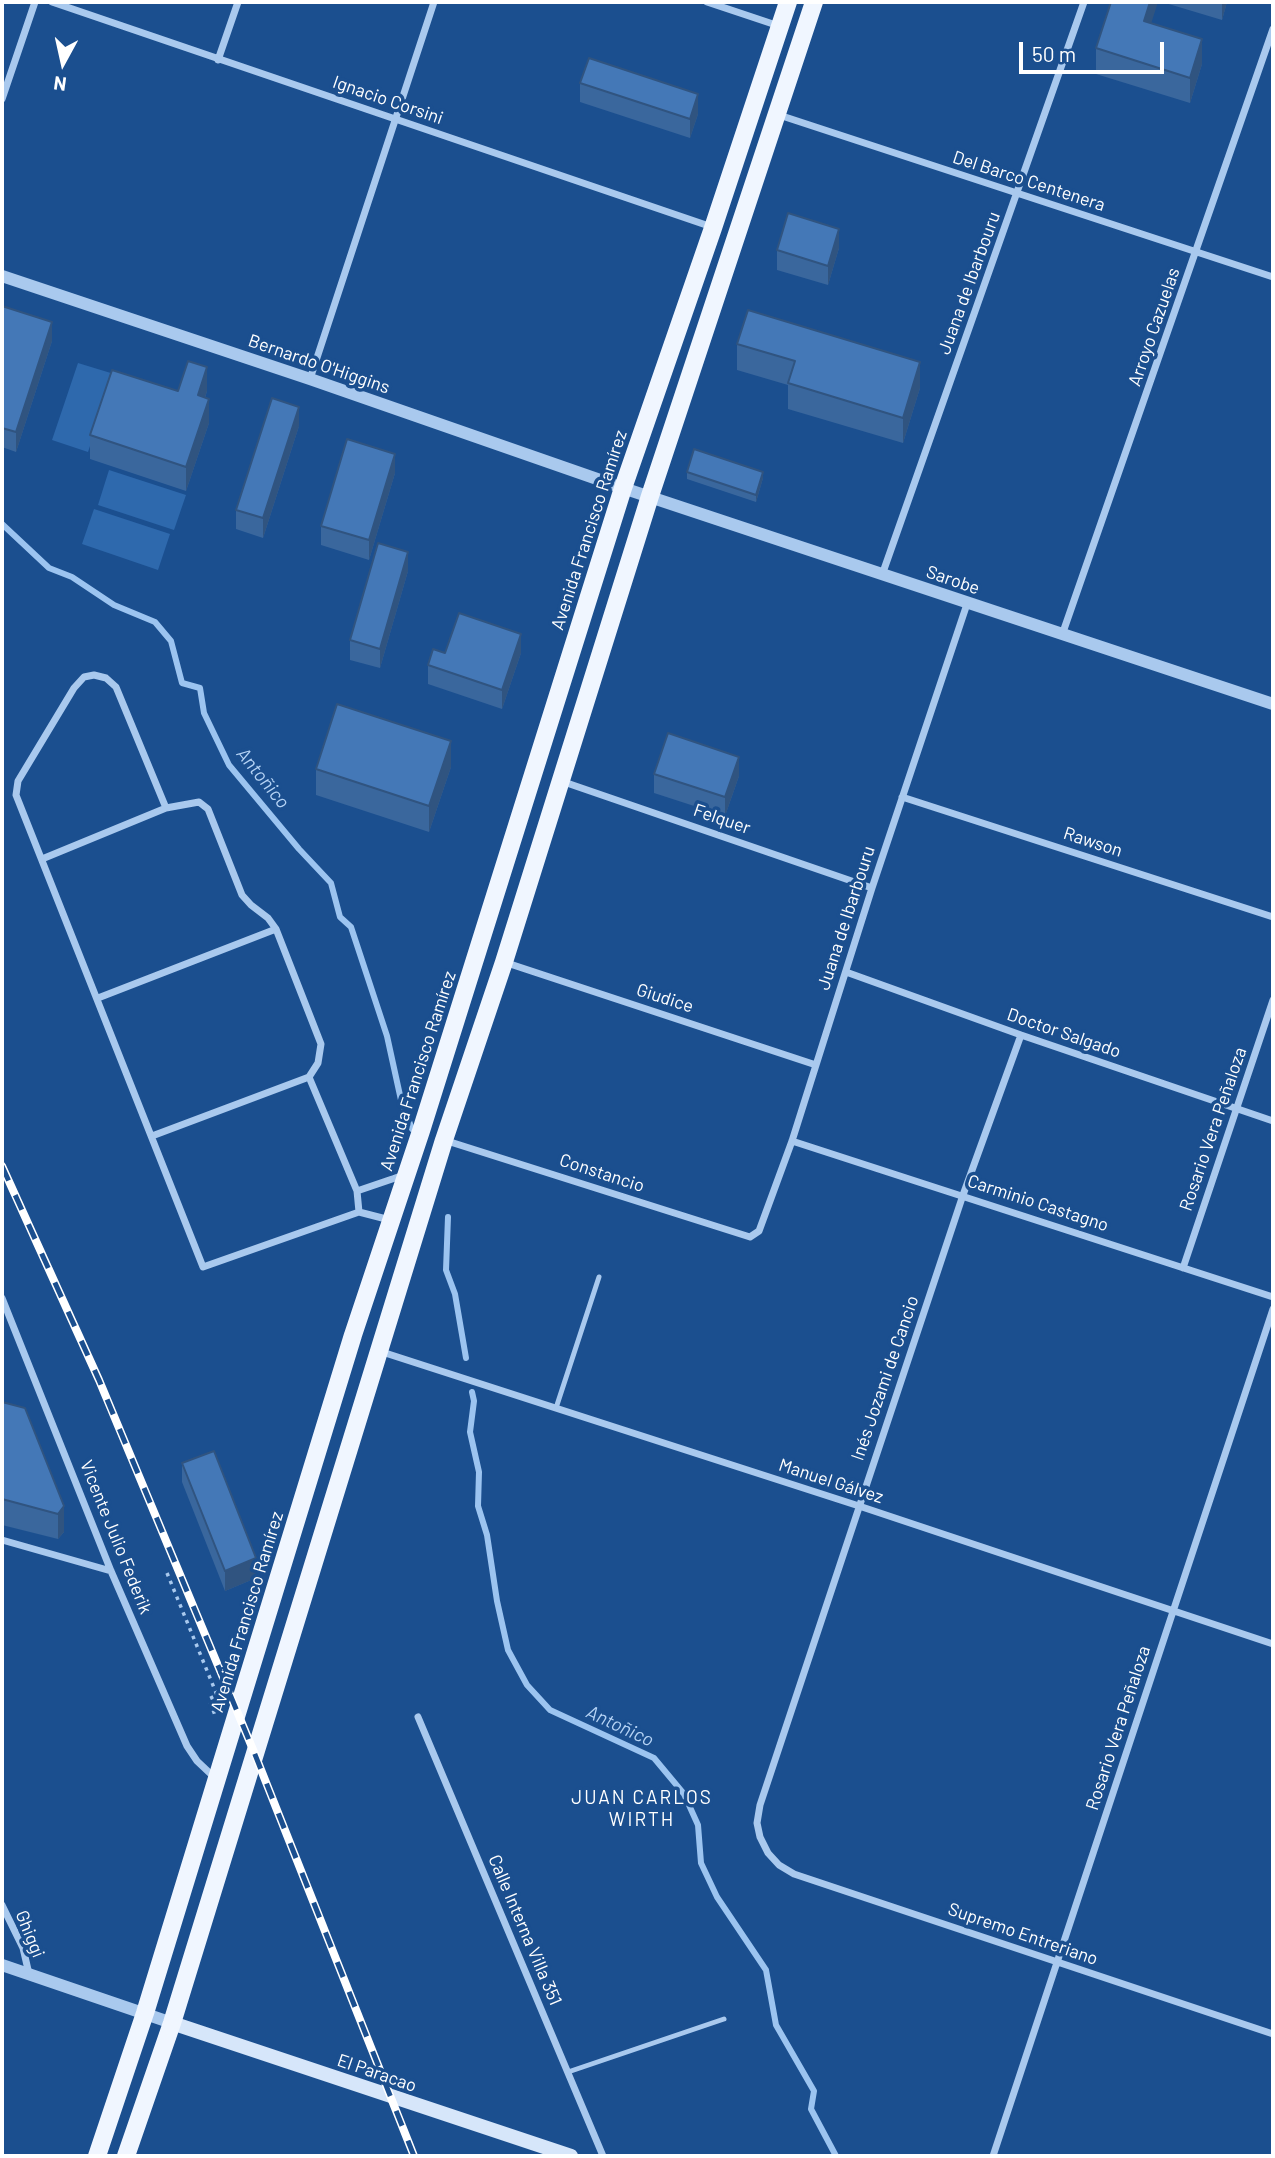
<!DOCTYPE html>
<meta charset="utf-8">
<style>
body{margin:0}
#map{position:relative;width:1275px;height:2158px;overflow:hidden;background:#1b4f8f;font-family:Barlow,sans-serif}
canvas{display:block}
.frame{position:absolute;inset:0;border:4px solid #fff;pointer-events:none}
.north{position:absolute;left:28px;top:28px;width:70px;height:70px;-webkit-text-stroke:5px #1b4f8f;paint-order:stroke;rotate:188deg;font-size:19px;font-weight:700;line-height:28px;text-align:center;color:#fff}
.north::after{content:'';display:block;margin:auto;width:24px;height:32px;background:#fff;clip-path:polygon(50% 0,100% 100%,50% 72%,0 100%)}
.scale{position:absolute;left:1019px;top:42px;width:145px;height:32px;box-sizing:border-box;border:4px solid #fff;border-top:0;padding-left:9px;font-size:21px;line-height:24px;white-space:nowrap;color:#fff;-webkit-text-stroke:5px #1b4f8f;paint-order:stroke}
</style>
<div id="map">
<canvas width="1275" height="2158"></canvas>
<div class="frame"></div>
<div class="north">N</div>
<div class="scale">50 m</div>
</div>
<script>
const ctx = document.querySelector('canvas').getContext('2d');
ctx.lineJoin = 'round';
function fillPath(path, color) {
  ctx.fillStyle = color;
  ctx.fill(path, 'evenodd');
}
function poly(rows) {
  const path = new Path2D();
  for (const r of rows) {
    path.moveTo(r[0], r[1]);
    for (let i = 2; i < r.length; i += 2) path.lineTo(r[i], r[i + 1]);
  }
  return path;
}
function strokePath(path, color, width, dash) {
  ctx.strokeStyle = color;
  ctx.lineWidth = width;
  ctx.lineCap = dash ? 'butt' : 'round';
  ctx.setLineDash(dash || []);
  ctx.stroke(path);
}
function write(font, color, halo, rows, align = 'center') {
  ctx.font = font + ' Barlow,sans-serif';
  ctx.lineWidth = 7;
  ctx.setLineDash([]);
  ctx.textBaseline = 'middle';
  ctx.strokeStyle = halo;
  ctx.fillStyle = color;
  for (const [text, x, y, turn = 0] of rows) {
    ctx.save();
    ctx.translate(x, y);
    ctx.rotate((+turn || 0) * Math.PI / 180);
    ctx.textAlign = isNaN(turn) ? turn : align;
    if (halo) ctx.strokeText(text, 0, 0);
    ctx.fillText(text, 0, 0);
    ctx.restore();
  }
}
const green = poly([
 [78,363,114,374,88,452,52,440],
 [109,470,186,495,174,530,98,505],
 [94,509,170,534,158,570,82,544]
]);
const stream = poly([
 [2,524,49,568,72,577,114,605,155,622,171,641,182,683,200,688,204,713,229,765,299,849,331,883,340,917,351,927,387,1036,401,1100,412,1129],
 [448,1217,446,1270,455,1294,466,1358],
 [472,1392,474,1401,470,1432,479,1472,478,1506,487,1535,497,1601,508,1650,527,1685,550,1710,654,1758,684,1794,698,1825,701,1863,717,1897,766,1970,776,2025,814,2091,811,2109,836,2156]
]);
const path = poly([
 [167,1573,217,1695,209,1699,216,1718]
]);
const service = poly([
 [556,1408,599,1277],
 [568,2072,724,2019]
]);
const minor = poly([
 [52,2,712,227],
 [707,2,779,26],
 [218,60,238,2],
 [2,99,35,2],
 [779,115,1273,277],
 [310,379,434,2],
 [882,575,1084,2],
 [1062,635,1273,29],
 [561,781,872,888],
 [902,797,1273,917],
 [166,808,116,687,106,678,94,675,84,677,74,688,18,781,16,795,203,1267,359,1212,390,1220],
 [42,859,166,808,199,802,208,809,242,895,251,905,268,918,276,929,321,1044,318,1063,309,1077,357,1191,359,1212],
 [504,962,816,1065],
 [846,972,1021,1035,1273,1121],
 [98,998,276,929],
 [1021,1035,963,1195,760,1805,757,1823,760,1837,768,1853,779,1865,794,1874,1273,2034],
 [152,1136,309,1077],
 [444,1140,750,1237,759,1231,792,1141,872,888,967,604],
 [792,1141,1273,1297],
 [357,1191,404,1175],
 [1183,1268,1273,1000],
 [2,1298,111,1571,187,1746,197,1761,215,1778],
 [379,1351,859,1506,1273,1644],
 [2,1540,111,1571],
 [418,1717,603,2156],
 [2,1905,23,1948,29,1974],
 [993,2156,1273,1309]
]);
const tertiary = poly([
 [2,276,310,379,623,488,1273,704],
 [2,1965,172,2023]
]);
const secondary = poly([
 [172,2023,571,2156]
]);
const primary = poly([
 [97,2156,145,2013,353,1335,421,1131,623,488,713,228,788,2],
 [126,2156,172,2023,444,1140,504,962,650,496,814,2]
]);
const rail = poly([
 [2,1166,99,1380,254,1752,414,2156]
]);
const wall = poly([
 [1162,2,1227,2,1222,20],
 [1152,23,1202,64,1190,103,1096,74,1096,48],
 [580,83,698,114,690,138,580,102],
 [839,248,828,285,777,270,777,250],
 [2,306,52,341,16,452,2,447],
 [737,344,920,388,903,443,788,409,788,385,737,370],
 [178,391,207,391,205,398,209,423,186,491,90,459,90,435],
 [299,426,263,538,236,529,236,510],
 [687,472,763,478,756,502,687,479],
 [395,473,369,560,321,545,321,526],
 [408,571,380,668,350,660,350,640],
 [445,653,521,653,502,709,428,684,428,665],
 [451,767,429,832,316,795,316,769],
 [654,774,739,776,725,816,654,793],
 [2,1402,25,1408,64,1532,58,1539,2,1525],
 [182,1463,256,1578,225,1591,182,1482]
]);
const shadedWall = poly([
 [1150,2,1158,2,1144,46,1144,21],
 [1222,2,1227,2,1222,20],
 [1202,39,1202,64,1190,103,1190,78],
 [698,94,698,114,690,138,690,119],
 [839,229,839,248,828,285,828,266],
 [52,322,52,341,16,452,16,432],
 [920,362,920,388,903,443,903,418],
 [207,367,207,391,198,419,198,395],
 [209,399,209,423,186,491,186,467],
 [299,407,299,426,263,538,263,518],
 [395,454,395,473,369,560,369,540],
 [763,472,763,478,756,502,756,495],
 [408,552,408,571,380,668,380,649],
 [521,634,521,653,502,709,502,690],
 [451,741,451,767,429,832,429,806],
 [739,757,739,776,725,816,725,797],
 [64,1506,64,1532,58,1539,58,1514],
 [256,1558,256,1578,225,1591,225,1571]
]);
const building = poly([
 [1111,2,1150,2,1144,21,1202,39,1190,78,1096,48,1111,2],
 [589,58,698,94,690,119,580,83,589,58],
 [788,213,839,229,828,266,777,250,788,213],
 [2,306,52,322,16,432,2,428,2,306],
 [748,310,920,362,903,418,788,383,795,361,737,344,748,310],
 [188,361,207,367,198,395,209,399,186,467,90,435,112,370,178,391,188,361],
 [272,398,299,407,263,518,236,510,272,398],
 [347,439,395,454,369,540,321,526,347,439],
 [694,449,763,472,756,495,687,472,694,449],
 [378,543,408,552,380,649,350,640,378,543],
 [459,613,521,634,502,690,428,665,433,649,445,653,459,613],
 [337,704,451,741,429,806,316,769,337,704],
 [668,733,739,757,725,797,654,774,668,733],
 [2,1402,25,1408,64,1506,58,1514,2,1499,2,1402],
 [214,1451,256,1558,225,1571,182,1463,214,1451]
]);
const streetNames = [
 ["Ignacio Corsini",388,100,19],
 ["Del Barco Centenera",1029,181,18],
 ["Juana de Ibarbouru",969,283,-70],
 ["Arroyo Cazuelas",1154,327,-71],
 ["Bernardo O'Higgins",319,364,19],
 ["Avenida Francisco Ramírez",589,530,-72],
 ["Sarobe",953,580,19],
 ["Felquer",722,819,19],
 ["Rawson",1093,842,18],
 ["Juana de Ibarbouru",846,918,-72],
 ["Giudice",665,998,18],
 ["Doctor Salgado",1064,1033,19],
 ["Avenida Francisco Ramírez",418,1071,-72],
 ["Rosario Vera Peñaloza",1213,1129,-71],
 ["Constancio",602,1173,18],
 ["Carminio Castagno",1038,1203,18],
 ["Inés Jozami de Cancio",885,1378,-71],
 ["Manuel Gálvez",831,1481,18],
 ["Vicente Julio Federik",116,1537,68],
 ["Avenida Francisco Ramírez",247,1612,-73],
 ["Rosario Vera Peñaloza",1118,1728,-72],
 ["Calle Interna Villa 351",525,1930,67],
 ["Ghiggi",30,1934,68],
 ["Supremo Entreriano",1023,1934,19],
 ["El Paracao",377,2073,19]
];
const waterNames = [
 ["Antoñico",263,778,51],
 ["Antoñico",620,1726,25]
];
const neighbourhoodNames = [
 ["JUAN CARLOS",642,1798],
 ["WIRTH",642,1820]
];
fillPath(green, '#2e69ad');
strokePath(stream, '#9cc4f0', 6);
strokePath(path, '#a9c9ee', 3.5, [3.5, 5]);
strokePath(service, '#a9c9ee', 5);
strokePath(minor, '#a9c9ee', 7);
strokePath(tertiary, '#a9c9ee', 12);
strokePath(secondary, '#d6e6fa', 14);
strokePath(primary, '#f0f6ff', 18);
strokePath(rail, '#fff', 8);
strokePath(rail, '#1b4f8f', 5, [16]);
fillPath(wall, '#3a679d');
fillPath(shadedWall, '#305480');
fillPath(building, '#4478b7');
strokePath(building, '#305480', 2);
write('18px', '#fff', '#1b4f8f', streetNames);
write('italic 19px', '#b5d3f5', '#1b4f8f', waterNames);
ctx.letterSpacing = '2px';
write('19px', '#fff', '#1b4f8f', neighbourhoodNames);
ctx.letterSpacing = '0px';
</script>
